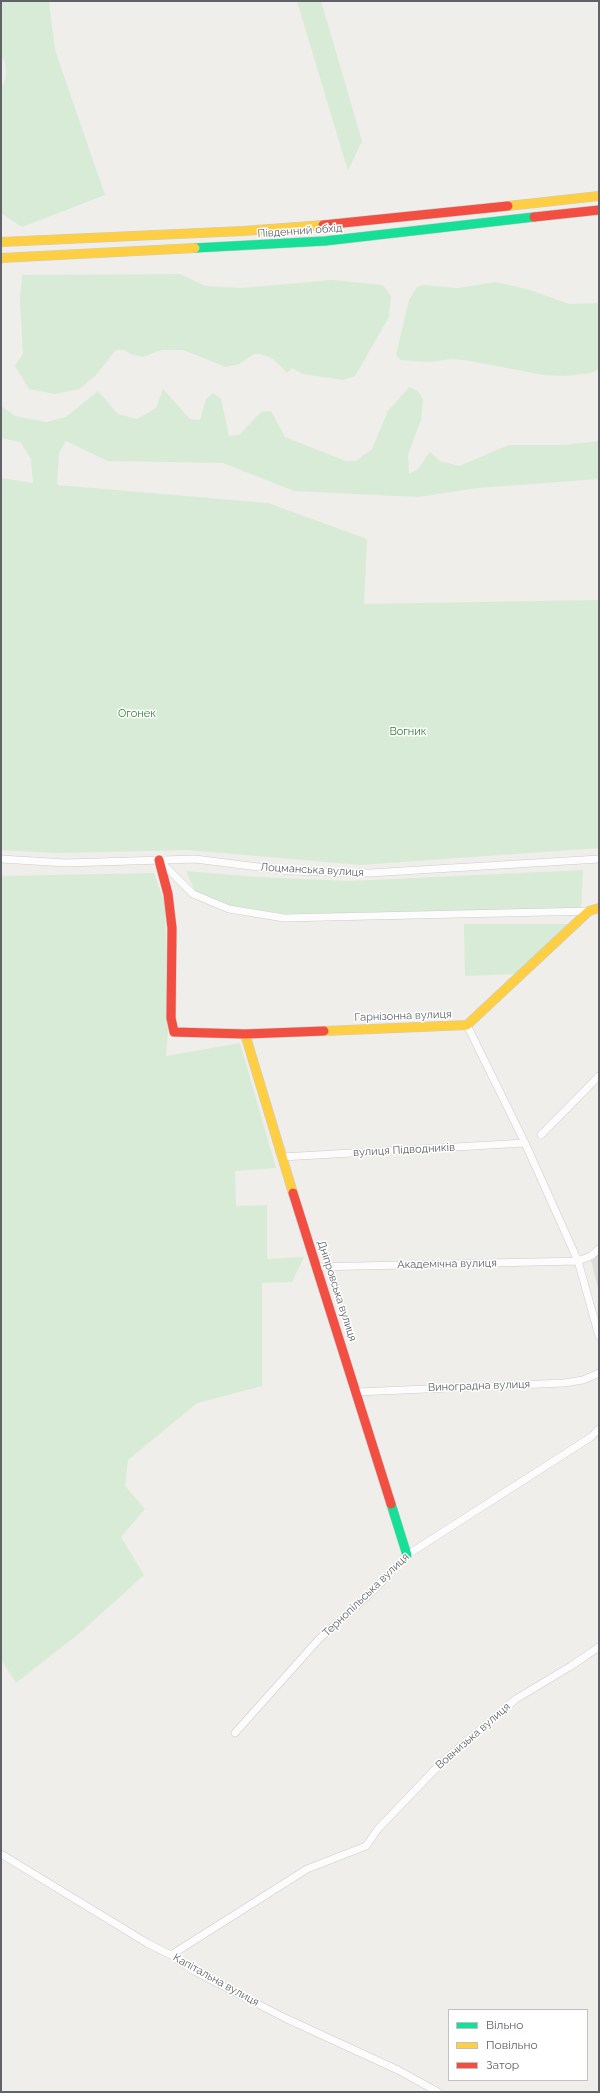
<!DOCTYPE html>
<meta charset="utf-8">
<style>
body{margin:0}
#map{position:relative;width:600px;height:2093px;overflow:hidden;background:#efeeea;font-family:Raleway,sans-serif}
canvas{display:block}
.frame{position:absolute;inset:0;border:2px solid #5f6368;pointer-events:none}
.legend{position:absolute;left:448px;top:2009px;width:140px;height:72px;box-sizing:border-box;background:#fff;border:1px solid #bfc1c3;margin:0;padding:5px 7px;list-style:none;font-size:12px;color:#5f6368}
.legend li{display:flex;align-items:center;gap:8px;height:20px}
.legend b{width:20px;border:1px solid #bfc1c3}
</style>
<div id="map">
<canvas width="600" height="2093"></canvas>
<div class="frame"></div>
<ul class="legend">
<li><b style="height:5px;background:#16e098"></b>Вільно</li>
<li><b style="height:5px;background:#ffcf43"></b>Повільно</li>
<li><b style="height:5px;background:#f24e42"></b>Затор</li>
</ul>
</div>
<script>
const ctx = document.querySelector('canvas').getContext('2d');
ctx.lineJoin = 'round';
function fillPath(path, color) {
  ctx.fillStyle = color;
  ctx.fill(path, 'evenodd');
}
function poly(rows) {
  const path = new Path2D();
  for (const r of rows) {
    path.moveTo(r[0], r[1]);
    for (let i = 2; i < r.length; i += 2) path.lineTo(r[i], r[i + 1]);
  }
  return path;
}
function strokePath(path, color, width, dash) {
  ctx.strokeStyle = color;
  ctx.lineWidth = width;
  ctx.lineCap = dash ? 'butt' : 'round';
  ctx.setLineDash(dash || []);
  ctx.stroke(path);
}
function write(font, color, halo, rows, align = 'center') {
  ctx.font = font + ' Raleway,sans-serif';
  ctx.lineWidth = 3;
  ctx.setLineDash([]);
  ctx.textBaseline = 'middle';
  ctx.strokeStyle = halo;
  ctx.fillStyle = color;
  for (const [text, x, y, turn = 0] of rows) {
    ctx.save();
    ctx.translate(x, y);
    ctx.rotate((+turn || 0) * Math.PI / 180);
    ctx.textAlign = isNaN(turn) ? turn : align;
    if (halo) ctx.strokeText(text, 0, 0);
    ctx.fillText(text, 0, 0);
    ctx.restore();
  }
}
const industrial = poly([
 [599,1252,599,1292,591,1260]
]);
const green = poly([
 [1,1,49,1,55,50,105,195,22,227,1,213,1,91,6,76,5,62,1,56],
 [297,1,321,1,362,141,348,171],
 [180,274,205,286,242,288,332,280,383,285,391,296,389,317,355,376,343,380,303,374,292,368,287,373,273,359,261,354,254,354,239,364,226,367,183,350,162,350,143,357,130,354,125,350,116,350,95,376,79,389,55,394,29,389,15,366,23,354,20,300,22,275],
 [496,282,530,290,569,304,599,303,599,369,591,373,564,376,544,375,464,360,451,359,430,362,413,361,401,360,396,355,409,300,417,287,424,285,457,288],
 [409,387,418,391,423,400,421,420,408,454,409,474,418,469,430,452,440,461,459,466,509,445,564,445,599,441,599,479,477,488,418,497,294,491,223,463,108,461,66,441,59,453,57,485,268,503,367,539,364,604,599,600,599,848,360,865,188,850,57,853,1,850,1,478,33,483,31,459,20,442,1,438,1,406,15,416,46,422,66,417,98,391,118,414,137,419,156,408,163,389,190,419,200,420,206,399,213,393,221,399,229,436,239,435,261,412,271,411,285,437,346,461,356,461,372,449,388,411],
 [583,870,581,909,286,914,230,905,195,891,186,871,257,877,350,881],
 [154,873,165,904,168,1033,166,1056,240,1043,276,1168,235,1171,236,1206,267,1205,267,1259,304,1257,292,1282,262,1283,262,1386,197,1403,128,1460,125,1486,145,1509,121,1537,144,1575,81,1632,16,1683,1,1659,1,876],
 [464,924,569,924,516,974,465,976]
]);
const street = poly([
 [1,859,66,863,195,859,290,871,370,873,599,859],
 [159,860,193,894,229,909,284,918,591,911],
 [467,1025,525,1143,578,1261,599,1336],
 [541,1135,599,1076],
 [282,1157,525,1143],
 [316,1267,578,1261,591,1256,599,1249],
 [357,1392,564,1383,583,1380,599,1373],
 [235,1733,319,1639,373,1591,407,1555,591,1437,599,1429],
 [1,1854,147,1943,171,1955,196,1972,285,2018,398,2070,438,2092],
 [171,1955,307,1869,366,1846,378,1829,442,1762,516,1699,571,1666,599,1647]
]);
const fast = poly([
 [195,248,325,241,534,217],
 [391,1504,407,1555]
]);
const slow = poly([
 [508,206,599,196],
 [1,242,243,231,323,225],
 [1,258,195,248],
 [324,1031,467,1025,589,911,599,908],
 [245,1034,293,1193]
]);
const jam = poly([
 [534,217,599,210],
 [323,225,508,206],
 [159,860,168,894,172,928,171,1018,174,1032,245,1034,324,1031],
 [293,1193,391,1504]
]);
const streetNames = [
 ["Південний обхід",300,231,-4],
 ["Лоцманська вулиця",312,870,3],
 ["Гарнізонна вулиця",403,1016,-2],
 ["вулиця Підводників",404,1150,-3],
 ["Академічна вулиця",447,1264,-1],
 ["Дніпровська вулиця",337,1291,72],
 ["Виноградна вулиця",479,1386,-2],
 ["Тернопільська вулиця",366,1595,-44],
 ["Вовнизька вулиця",473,1736,-41],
 ["Капітальна вулиця",216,1980,29]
];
const parkNames = [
 ["Огонек",137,714],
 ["Вогник",408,732]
];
fillPath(industrial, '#dfddda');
fillPath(green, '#d8ebd6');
strokePath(street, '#cbcccc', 8);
strokePath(fast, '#cacacb', 10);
strokePath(slow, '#cacacb', 10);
strokePath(jam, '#cacacb', 10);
strokePath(street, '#fdfcfc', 7);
strokePath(fast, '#16e098', 9);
strokePath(slow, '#ffcf43', 9);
strokePath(jam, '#f24e42', 9);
write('11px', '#5f6368', '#fff', streetNames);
write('11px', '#348238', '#fff', parkNames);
</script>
